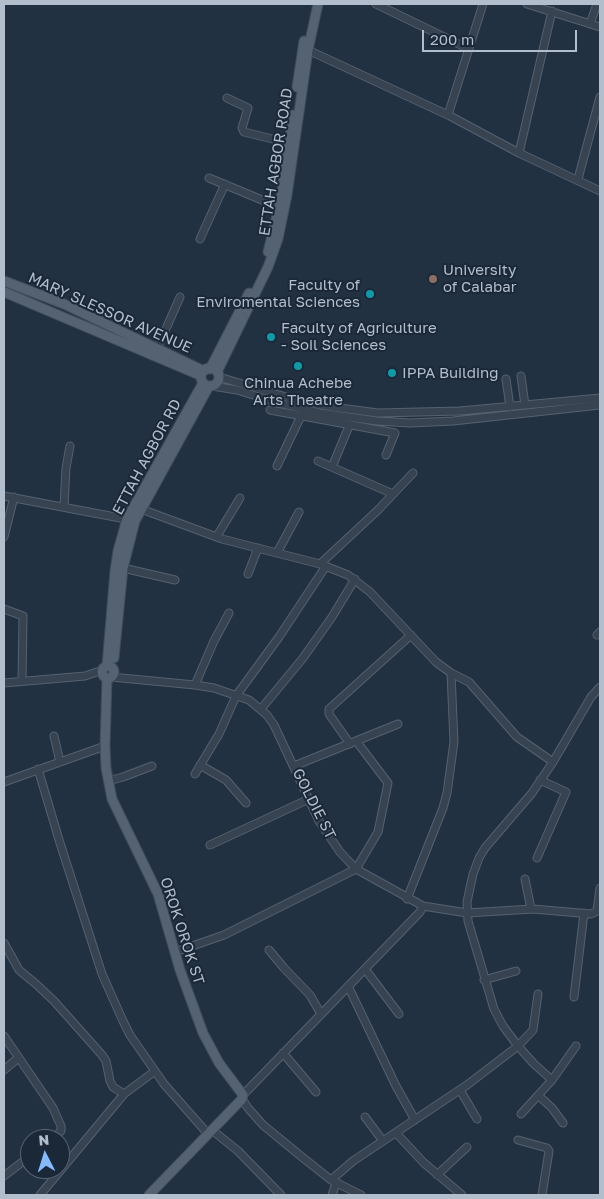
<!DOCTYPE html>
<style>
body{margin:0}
#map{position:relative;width:604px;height:1199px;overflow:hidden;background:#223142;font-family:"Golos Text",sans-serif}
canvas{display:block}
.frame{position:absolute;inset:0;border:5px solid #b3becc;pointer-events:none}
.north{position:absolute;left:20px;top:1129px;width:50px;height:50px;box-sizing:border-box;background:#1b2837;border:1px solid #586473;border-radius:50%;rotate:355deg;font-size:14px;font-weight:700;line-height:20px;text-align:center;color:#b3becc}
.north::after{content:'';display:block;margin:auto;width:18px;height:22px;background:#85b9ff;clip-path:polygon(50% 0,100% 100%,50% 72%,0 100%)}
.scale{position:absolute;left:422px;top:30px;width:155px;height:22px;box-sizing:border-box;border:2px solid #b3becc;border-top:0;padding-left:6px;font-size:15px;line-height:18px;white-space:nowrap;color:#b3becc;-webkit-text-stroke:4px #1b2837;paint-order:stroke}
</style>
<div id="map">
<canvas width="604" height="1199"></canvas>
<div class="frame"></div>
<div class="north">N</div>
<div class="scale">200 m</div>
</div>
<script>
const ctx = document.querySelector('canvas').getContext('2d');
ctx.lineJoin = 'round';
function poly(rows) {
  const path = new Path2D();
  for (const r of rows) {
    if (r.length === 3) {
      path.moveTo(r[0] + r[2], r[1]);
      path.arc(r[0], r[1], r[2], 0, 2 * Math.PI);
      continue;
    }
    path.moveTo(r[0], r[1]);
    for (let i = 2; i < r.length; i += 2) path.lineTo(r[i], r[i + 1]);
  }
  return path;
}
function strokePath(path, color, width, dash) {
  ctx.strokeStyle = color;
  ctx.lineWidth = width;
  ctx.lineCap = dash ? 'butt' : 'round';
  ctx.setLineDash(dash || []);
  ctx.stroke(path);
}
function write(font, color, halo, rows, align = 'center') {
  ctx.font = font + ' "Golos Text",sans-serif';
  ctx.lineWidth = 4;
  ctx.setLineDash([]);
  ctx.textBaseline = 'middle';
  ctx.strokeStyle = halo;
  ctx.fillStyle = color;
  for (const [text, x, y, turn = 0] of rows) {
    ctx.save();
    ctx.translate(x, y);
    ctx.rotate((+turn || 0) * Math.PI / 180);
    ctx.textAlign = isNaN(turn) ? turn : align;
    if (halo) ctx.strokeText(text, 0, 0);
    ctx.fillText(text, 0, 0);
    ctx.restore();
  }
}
const minor = poly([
 [376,4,469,49],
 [527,4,600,27],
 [590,24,597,4],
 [308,50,450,116,519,153,600,191],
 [227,98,248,108,242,128,244,132,289,143],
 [448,115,483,4],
 [519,153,552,11],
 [209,178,279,207],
 [578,179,600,97],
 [200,239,225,184],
 [157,349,180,297],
 [521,376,525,405],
 [219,377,299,401,332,407,378,413,460,411,600,398],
 [506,379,510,407],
 [212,386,237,390,279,403,320,413,377,421,410,423,453,421,600,405],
 [270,410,395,433,386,455],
 [318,461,393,494],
 [277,466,301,416],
 [332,467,349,426],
 [4,496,131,520],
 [64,507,66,468,70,446],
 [141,509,222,539,320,564,348,575,370,592,436,662,451,673,469,682,517,737,553,762],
 [217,536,240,498],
 [4,537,14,497],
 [277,553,299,512],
 [320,564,378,510,413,473],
 [123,568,175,580],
 [248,574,258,548],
 [4,609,23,616,22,681],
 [597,635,600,632],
 [111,677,195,685,214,688,249,700,267,715,274,725,319,821,340,852,356,869,423,906,420,912,243,1095],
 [4,683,85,676,103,670],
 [195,685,214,641,229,613],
 [261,709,303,658,332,617,355,579],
 [54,736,60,762],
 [350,744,329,714,329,709,411,635],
 [200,765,226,780,246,803],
 [294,766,398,724],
 [38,769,60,843,102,974,123,1021,130,1035,164,1084,208,1134],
 [195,774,219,734,236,696,279,637,326,566],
 [108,781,123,777,152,766],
 [4,782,105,746],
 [210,845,309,799],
 [537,858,566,792,540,780],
 [525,879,531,909],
 [407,899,443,808,447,793,454,742,451,673],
 [423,906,467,913,533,909,591,914,597,911,600,888],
 [4,943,19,970,36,984,54,1001,102,1055,106,1061,110,1081,113,1087,124,1094],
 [269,950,284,968,310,995,321,1014],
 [175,952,224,935,356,869,378,832,388,783,357,742],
 [365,969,399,1014],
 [484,980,516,971],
 [348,986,396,1086,415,1120],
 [574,997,584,913],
 [4,1036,53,1108,61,1126,61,1131,52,1139],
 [283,1053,316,1092],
 [4,1070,18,1058],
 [552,1080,534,1064,518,1046,503,1026,494,1009,468,921,467,902,473,874,479,858,485,848,532,793,553,762,591,697,600,687],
 [460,1090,477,1119],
 [539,1096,552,1108,563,1123],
 [242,1099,248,1108,263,1125,302,1157,331,1180,361,1195],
 [521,1114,552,1080,576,1046],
 [365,1117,383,1141],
 [212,1130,238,1151,281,1195],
 [396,1133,424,1163,462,1195],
 [518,1140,547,1148,549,1151,542,1195],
 [437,1175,467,1147],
 [4,1176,30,1156],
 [331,1180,353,1161,467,1085,518,1046,533,1030,538,994],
 [40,1195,124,1094,155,1071],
 [332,1195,336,1183]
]);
const major = poly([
 [297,87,304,41],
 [268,252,280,203,293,115],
 [4,281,64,304,204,371],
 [4,292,197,374],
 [210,377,9],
 [210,369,249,293],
 [217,372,268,267,278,239,287,195,308,50,318,4],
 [114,658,123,568,135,521,209,386],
 [107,666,115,571,118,551,127,519,203,383],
 [108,672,6],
 [107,678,105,746,106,768,112,799,158,894,180,970,203,1033,219,1063,243,1095,242,1099,149,1195]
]);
const markers = [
 [433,279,5,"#8d6e63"],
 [370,294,5,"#0f9aa8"],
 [271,337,5,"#0f9aa8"],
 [298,366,5,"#0f9aa8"],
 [392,373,5,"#0f9aa8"]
];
const streetNames = [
 ["ETTAH AGBOR ROAD",276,162,-81],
 ["MARY SLESSOR AVENUE",110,313,24],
 ["ETTAH AGBOR RD",147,457,-62],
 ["GOLDIE ST",314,804,63],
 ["OROK OROK ST",182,931,72]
];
const poiNames = [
 ["University",443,270],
 ["of Calabar",443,287],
 ["Faculty of",360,285,"right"],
 ["Enviromental Sciences",360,302,"right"],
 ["Faculty of Agriculture",281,328],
 ["- Soil Sciences",281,345],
 ["IPPA Building",402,373],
 ["Chinua Achebe",298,383,"center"],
 ["Arts Theatre",298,400,"center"]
];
strokePath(minor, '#55616f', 9);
strokePath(major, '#404c5a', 11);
strokePath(minor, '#374351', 7);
strokePath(major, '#546272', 9);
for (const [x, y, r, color] of markers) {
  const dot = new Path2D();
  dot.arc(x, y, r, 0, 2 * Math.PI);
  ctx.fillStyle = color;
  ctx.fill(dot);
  strokePath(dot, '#1b2837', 2);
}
write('15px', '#b3becc', '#1b2837', streetNames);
write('15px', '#b3becc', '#1b2837', poiNames, 'left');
</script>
